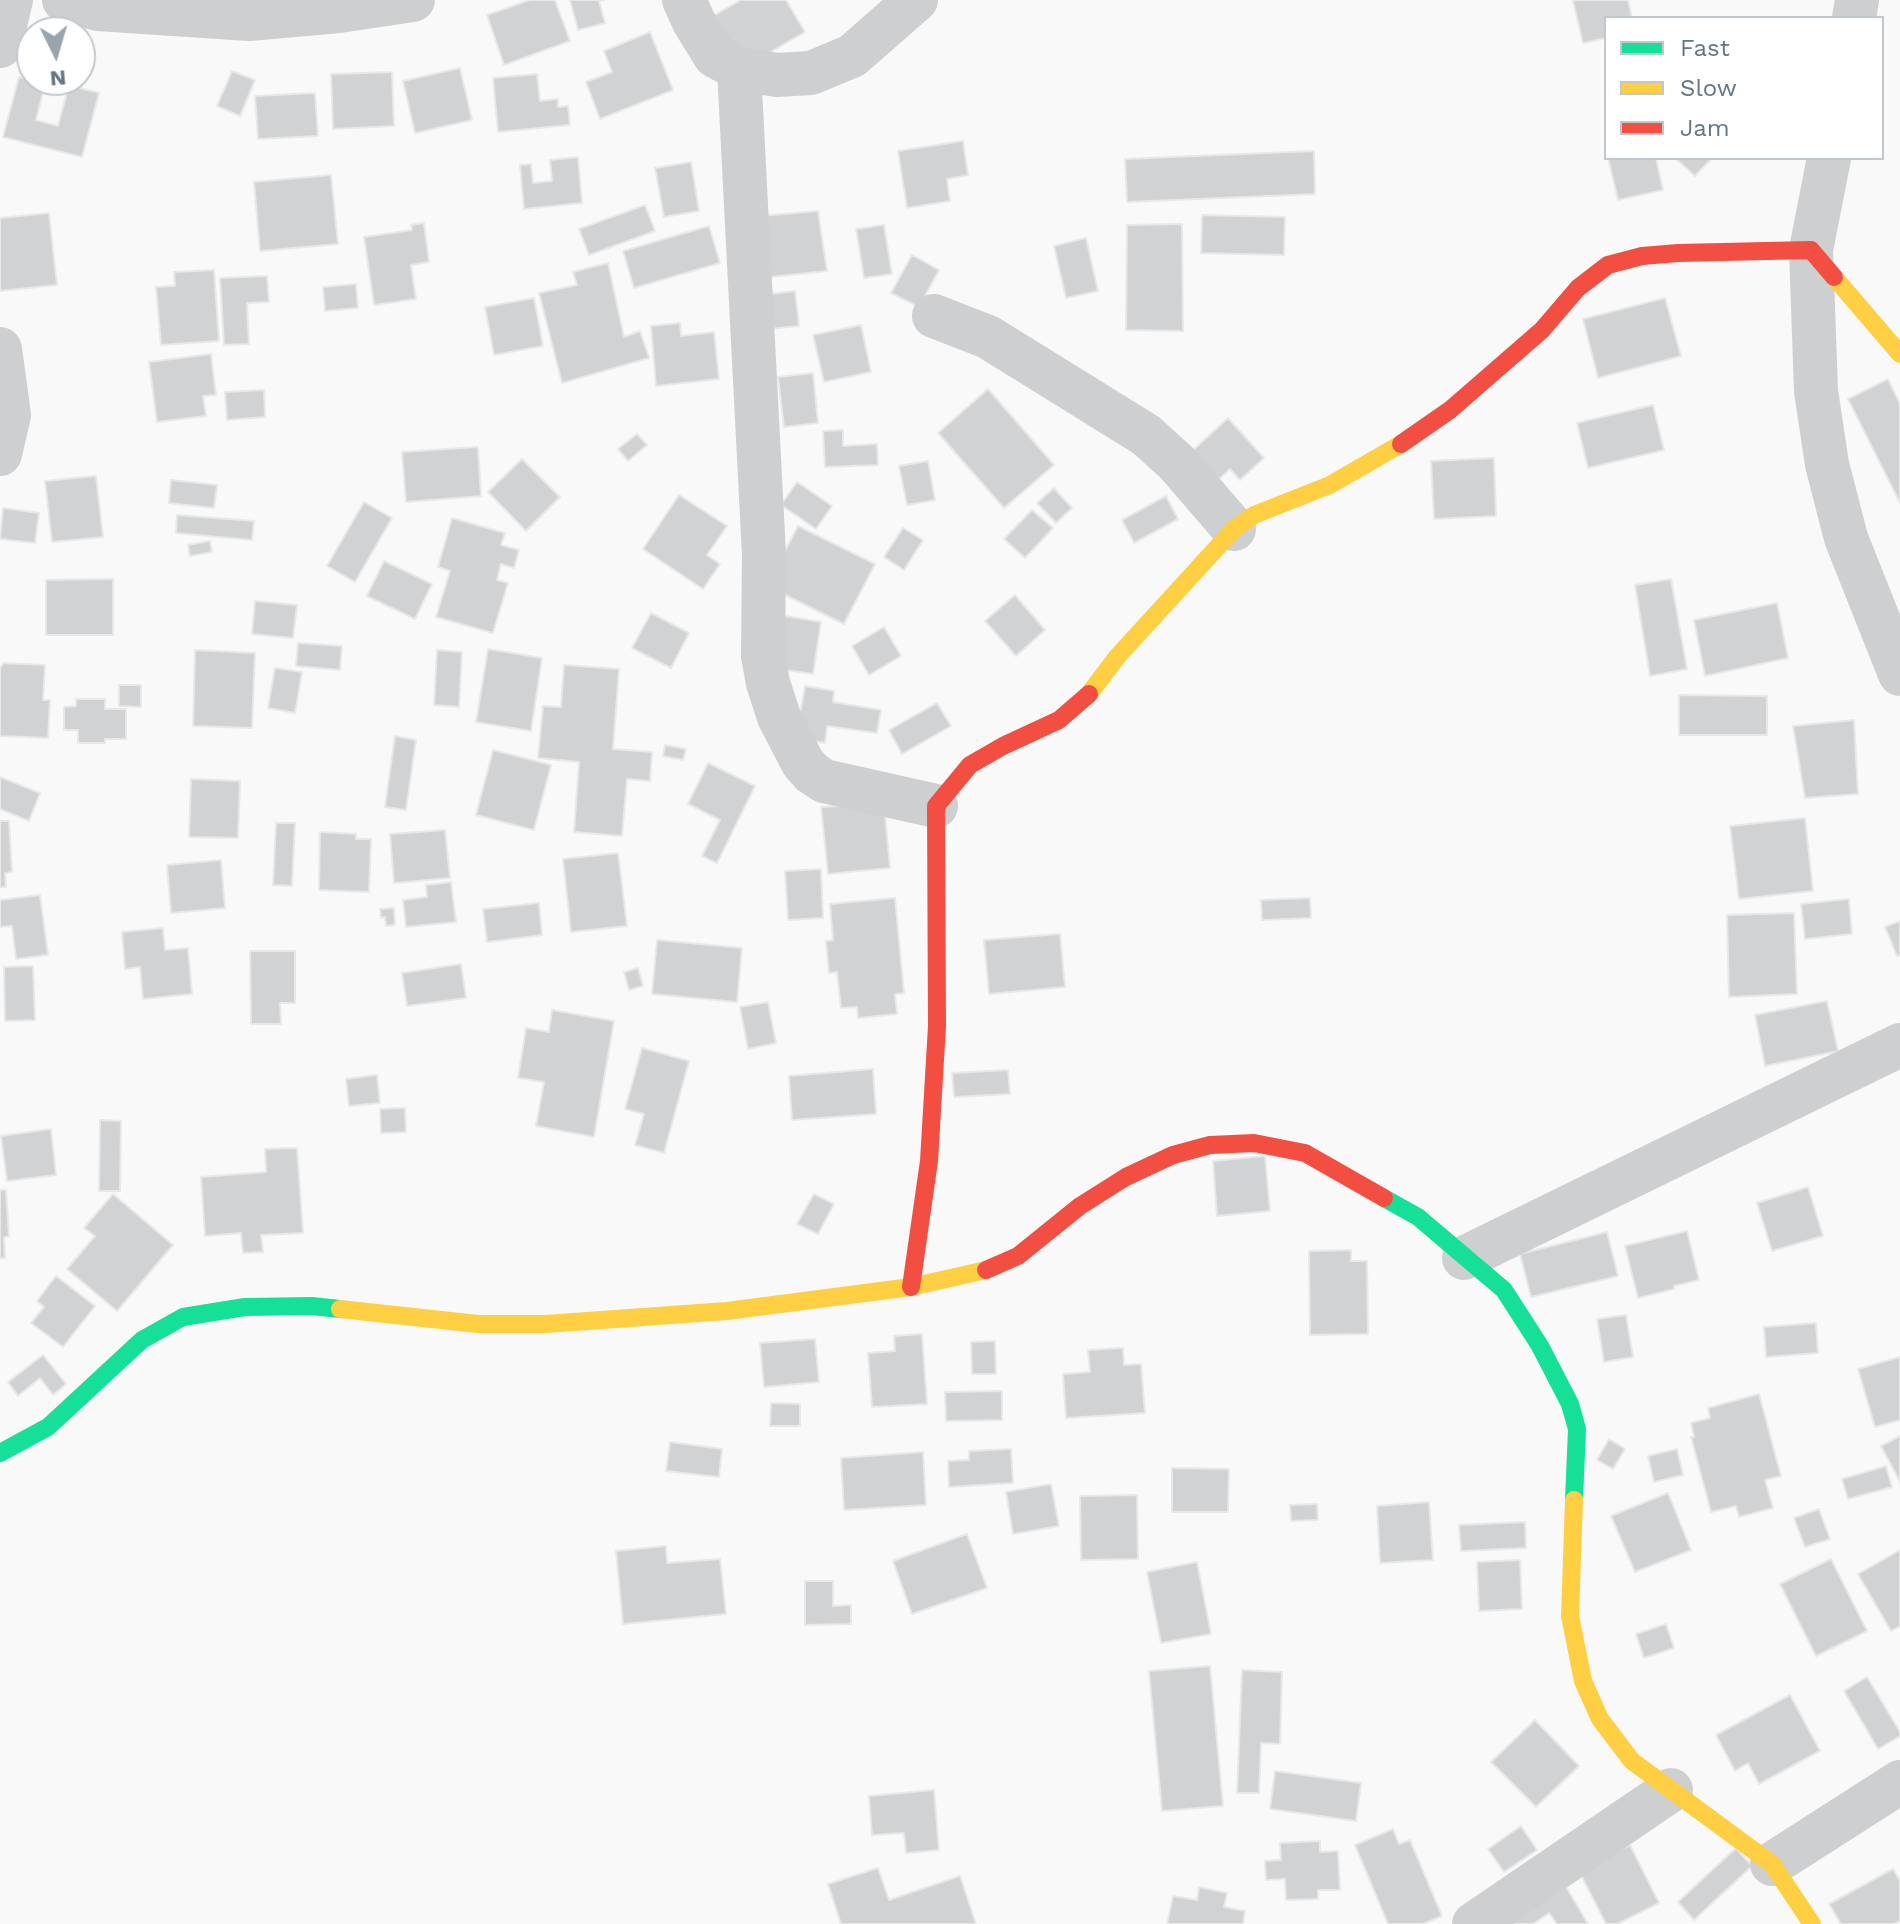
<!DOCTYPE html>
<style>
body{margin:0}
#map{position:relative;width:1900px;height:1924px;overflow:hidden;background:#f9f9f9;font-family:"Work Sans",sans-serif}
canvas{display:block}
.legend{position:absolute;left:1604px;top:16px;width:280px;height:144px;box-sizing:border-box;background:#fff;border:2px solid #c1c8cd;margin:0;padding:10px 14px;list-style:none;font-size:24px;color:#657683}
.legend li{display:flex;align-items:center;gap:16px;height:40px}
.legend b{width:40px;border:2px solid #c1c8cd}
.north{position:absolute;left:16px;top:16px;width:80px;height:80px;box-sizing:border-box;background:#fff;border:2px solid #c1c8cd;border-radius:50%;rotate:175deg;font-size:22px;font-weight:700;line-height:32px;text-align:center;color:#657683}
.north::after{content:'';display:block;margin:auto;width:28px;height:36px;background:#99a4ac;clip-path:polygon(50% 0,100% 100%,50% 72%,0 100%)}
</style>
<div id="map">
<canvas width="1900" height="1924"></canvas>
<ul class="legend">
<li><b style="height:10px;background:#16e098"></b>Fast</li>
<li><b style="height:10px;background:#ffcf43"></b>Slow</li>
<li><b style="height:10px;background:#f24e42"></b>Jam</li>
</ul>
<div class="north">N</div>
</div>
<script>
const ctx = document.querySelector('canvas').getContext('2d');
ctx.lineJoin = 'round';
function fillPath(path, color) {
  ctx.fillStyle = color;
  ctx.fill(path, 'evenodd');
}
function poly(rows) {
  const path = new Path2D();
  for (const r of rows) {
    path.moveTo(r[0], r[1]);
    for (let i = 2; i < r.length; i += 2) path.lineTo(r[i], r[i + 1]);
  }
  return path;
}
function strokePath(path, color, width, dash) {
  ctx.strokeStyle = color;
  ctx.lineWidth = width;
  ctx.lineCap = dash ? 'butt' : 'round';
  ctx.setLineDash(dash || []);
  ctx.stroke(path);
}
const building = poly([
 [530,0,555,0,570,41,504,65,487,15,530,0],
 [570,0,604,0,599,1,605,23,578,30,570,0],
 [741,0,786,0,805,32,743,68,713,16,741,0],
 [1578,0,1628,0,1632,18,1606,18,1606,38,1583,43,1573,1,1578,0],
 [650,32,673,90,600,119,586,82,612,72,604,51,650,32],
 [460,68,472,120,415,133,403,81,460,68],
 [232,71,255,80,240,116,217,106,232,71],
 [392,72,394,126,333,129,331,74,392,72],
 [537,74,540,101,558,99,558,107,568,106,570,125,498,132,493,78,537,74],
 [19,77,45,84,36,120,58,126,69,85,99,93,82,157,3,137,19,77],
 [315,93,318,136,258,139,255,96,315,93],
 [963,141,968,175,947,179,950,201,907,208,898,151,963,141],
 [1314,151,1315,194,1127,202,1125,159,1314,151],
 [578,157,582,203,524,209,520,165,531,164,533,183,552,181,550,160,578,157],
 [1608,158,1656,158,1663,190,1618,200,1608,158],
 [1675,158,1712,158,1695,176,1675,158],
 [691,162,699,211,664,217,655,168,691,162],
 [331,175,338,244,260,251,254,182,331,175],
 [645,205,655,231,589,255,579,229,645,205],
 [818,211,827,271,770,277,761,216,818,211],
 [49,213,57,285,0,291,0,218,49,213],
 [1202,215,1285,217,1284,255,1201,253,1202,215],
 [424,223,429,262,411,265,416,299,374,305,364,237,412,230,411,225,424,223],
 [1182,224,1183,331,1126,330,1127,225,1182,224],
 [884,225,892,274,864,278,856,229,884,225],
 [709,226,720,263,634,288,623,251,709,226],
 [1086,238,1098,291,1066,298,1054,246,1086,238],
 [912,255,939,270,919,307,891,293,912,255],
 [608,263,624,337,640,331,649,358,562,383,539,293,577,285,573,272,608,263],
 [214,270,219,341,161,345,156,287,175,286,174,272,214,270],
 [267,276,269,302,247,303,249,344,224,345,220,278,267,276],
 [356,284,358,308,325,311,323,287,356,284],
 [795,291,799,326,759,330,755,296,795,291],
 [534,298,543,346,494,355,485,307,534,298],
 [1665,298,1681,356,1598,378,1583,319,1665,298],
 [680,323,681,336,714,332,719,379,656,386,651,326,680,323],
 [861,325,871,372,824,382,813,335,861,325],
 [211,354,216,395,203,396,206,416,157,422,149,362,211,354],
 [813,373,818,423,784,427,778,377,813,373],
 [1888,379,1900,404,1900,503,1848,399,1888,379],
 [988,389,1054,465,1004,508,938,433,988,389],
 [264,390,265,417,227,420,225,392,264,390],
 [1653,405,1664,450,1588,468,1577,423,1653,405],
 [1228,418,1264,458,1240,480,1230,469,1217,481,1190,453,1228,418],
 [843,430,843,446,877,444,878,465,825,467,823,431,843,430],
 [637,434,647,445,628,461,618,449,637,434],
 [478,447,481,496,406,502,402,452,478,447],
 [1494,458,1496,516,1434,519,1431,461,1494,458],
 [522,459,560,497,526,531,488,492,522,459],
 [928,461,935,500,907,505,899,466,928,461],
 [96,476,103,537,52,542,45,481,96,476],
 [171,480,217,485,214,508,169,503,171,480],
 [797,482,832,506,816,529,781,505,797,482],
 [1054,488,1072,508,1056,523,1037,503,1054,488],
 [679,495,727,526,707,555,720,564,703,589,643,549,679,495],
 [1166,496,1178,519,1134,543,1122,520,1166,496],
 [364,502,392,518,355,582,327,566,364,502],
 [3,508,39,513,35,543,0,539,3,508],
 [1032,510,1053,528,1025,558,1004,539,1032,510],
 [177,515,254,521,252,540,176,533,177,515],
 [452,518,505,533,501,545,519,550,514,568,501,564,497,580,508,583,493,633,436,617,450,571,438,567,452,518],
 [798,526,875,564,844,624,767,586,798,526],
 [903,528,923,540,904,570,884,557,903,528],
 [210,541,212,552,190,556,188,545,210,541],
 [384,561,432,584,415,619,367,596,384,561],
 [113,579,113,635,46,635,46,580,113,579],
 [1671,579,1687,669,1650,676,1635,585,1671,579],
 [1015,595,1045,630,1016,656,985,621,1015,595],
 [255,601,297,605,293,638,252,634,255,601],
 [1777,603,1788,658,1705,676,1694,620,1777,603],
 [651,613,689,633,671,668,632,648,651,613],
 [774,614,821,622,813,674,766,667,774,614],
 [884,627,901,656,869,675,852,646,884,627],
 [298,643,342,646,340,670,296,666,298,643],
 [488,649,542,658,531,731,476,722,488,649],
 [195,650,255,653,252,728,193,726,195,650],
 [437,650,462,652,459,707,434,705,437,650],
 [3,663,45,665,43,700,50,700,48,738,0,736,0,669,3,663],
 [564,665,619,669,613,749,652,752,650,781,627,779,622,836,574,832,579,762,538,758,543,706,561,707,564,665],
 [275,668,302,672,295,713,268,708,275,668],
 [119,685,141,685,141,707,119,706,119,685],
 [805,686,834,691,833,702,881,710,877,733,827,726,825,743,796,738,805,686],
 [1679,695,1767,696,1767,735,1679,735,1679,695],
 [76,699,105,699,105,709,126,709,126,739,105,739,105,743,78,743,78,730,64,730,64,707,76,706,76,699],
 [937,703,951,726,902,754,889,730,937,703],
 [1854,720,1858,794,1805,798,1793,726,1854,720],
 [395,736,416,740,406,810,385,807,395,736],
 [665,745,686,749,683,760,663,756,665,745],
 [493,750,551,765,534,830,476,815,493,750],
 [708,763,755,786,717,863,702,856,720,820,688,804,708,763],
 [0,777,40,793,29,821,0,809,0,777],
 [191,779,240,781,238,838,189,837,191,779],
 [884,804,890,868,828,874,821,807,884,804],
 [1805,818,1813,891,1739,899,1730,826,1805,818],
 [0,821,9,821,12,872,5,873,6,887,0,887,0,821],
 [276,823,295,823,292,886,273,885,276,823],
 [445,830,450,878,394,883,390,834,445,830],
 [320,832,356,834,356,839,371,839,369,892,319,890,320,832],
 [618,853,627,926,571,932,563,859,618,853],
 [221,860,225,908,171,913,167,865,221,860],
 [821,869,823,918,788,920,785,871,821,869],
 [451,882,456,922,406,927,403,900,427,897,426,885,451,882],
 [40,895,48,955,16,959,12,926,0,927,0,900,40,895],
 [895,898,904,993,895,994,897,1014,858,1018,857,1007,841,1008,837,972,829,973,826,941,833,940,830,904,895,898],
 [1310,898,1311,918,1262,920,1261,900,1310,898],
 [1849,899,1852,934,1805,939,1801,904,1849,899],
 [539,903,542,935,487,942,483,909,539,903],
 [394,908,395,925,386,926,385,917,381,918,380,909,394,908],
 [1794,913,1797,994,1729,997,1727,915,1794,913],
 [1900,921,1900,955,1897,956,1885,927,1900,921],
 [163,928,165,950,188,948,192,994,143,999,140,967,125,969,122,932,163,928],
 [1060,934,1065,987,989,994,984,940,1060,934],
 [657,940,742,948,737,1002,652,994,657,940],
 [250,951,295,951,295,1003,280,1003,281,1024,251,1024,250,951],
 [461,964,466,998,407,1006,402,973,461,964],
 [33,966,35,1020,5,1021,4,967,33,966],
 [638,968,643,986,629,990,624,972,638,968],
 [1827,1001,1838,1051,1765,1066,1755,1015,1827,1001],
 [768,1002,776,1043,748,1049,740,1007,768,1002],
 [552,1010,614,1021,594,1137,536,1126,544,1082,518,1078,526,1028,549,1032,552,1010],
 [642,1048,689,1061,664,1153,635,1145,644,1114,625,1109,642,1048],
 [873,1069,876,1114,792,1120,789,1076,873,1069],
 [1008,1070,1010,1094,954,1097,952,1073,1008,1070],
 [377,1075,380,1103,349,1106,346,1079,377,1075],
 [405,1108,406,1132,381,1133,380,1109,405,1108],
 [100,1120,121,1121,120,1191,99,1191,100,1120],
 [51,1129,56,1175,7,1181,1,1136,51,1129],
 [297,1148,303,1233,261,1235,263,1252,243,1253,241,1233,205,1236,201,1177,266,1172,265,1149,297,1148],
 [1265,1156,1270,1211,1217,1216,1213,1161,1265,1156],
 [1808,1187,1823,1236,1772,1251,1757,1203,1808,1187],
 [0,1190,6,1190,9,1236,4,1237,5,1258,0,1258,0,1190],
 [113,1194,173,1245,117,1311,67,1269,95,1236,84,1228,113,1194],
 [814,1194,834,1204,818,1234,797,1224,814,1194],
 [1687,1231,1699,1280,1674,1286,1674,1289,1638,1298,1625,1246,1687,1231],
 [1607,1232,1618,1276,1531,1297,1520,1254,1607,1232],
 [1351,1250,1351,1261,1367,1261,1368,1334,1310,1335,1309,1251,1351,1250],
 [56,1276,95,1306,63,1347,31,1323,44,1307,37,1301,56,1276],
 [1626,1315,1633,1357,1604,1362,1597,1319,1626,1315],
 [1816,1323,1818,1353,1766,1357,1764,1327,1816,1323],
 [922,1334,927,1404,872,1407,868,1353,895,1351,894,1336,922,1334],
 [815,1339,819,1382,764,1387,760,1343,815,1339],
 [995,1341,996,1374,972,1374,971,1342,995,1341],
 [1123,1348,1124,1365,1141,1364,1145,1413,1066,1418,1063,1374,1090,1372,1088,1350,1123,1348],
 [43,1355,66,1384,53,1395,40,1378,18,1396,8,1382,43,1355],
 [1900,1357,1900,1420,1875,1427,1858,1369,1900,1357],
 [1002,1391,1002,1420,946,1421,945,1392,1002,1391],
 [1759,1394,1781,1476,1765,1480,1773,1508,1739,1517,1736,1506,1711,1512,1691,1437,1694,1437,1691,1423,1710,1418,1708,1408,1759,1394],
 [771,1403,800,1404,800,1426,770,1426,771,1403],
 [1900,1436,1900,1482,1881,1446,1900,1436],
 [1609,1439,1625,1449,1613,1469,1597,1460,1609,1439],
 [670,1442,722,1449,719,1477,666,1471,670,1442],
 [1011,1449,1013,1483,949,1487,948,1461,969,1460,969,1451,1011,1449],
 [1677,1449,1683,1475,1654,1482,1648,1456,1677,1449],
 [923,1452,926,1505,844,1510,841,1458,923,1452],
 [1886,1466,1892,1487,1848,1499,1842,1479,1886,1466],
 [1172,1468,1229,1469,1228,1512,1172,1512,1172,1468],
 [1051,1484,1059,1526,1013,1534,1006,1492,1051,1484],
 [1668,1493,1691,1550,1635,1572,1611,1516,1668,1493],
 [1137,1495,1138,1559,1081,1560,1080,1496,1137,1495],
 [1429,1502,1433,1560,1380,1563,1377,1506,1429,1502],
 [1317,1504,1318,1520,1291,1521,1290,1505,1317,1504],
 [1819,1509,1830,1539,1805,1547,1794,1518,1819,1509],
 [1525,1522,1526,1548,1461,1551,1459,1525,1525,1522],
 [967,1534,987,1588,912,1614,893,1561,967,1534],
 [666,1546,667,1563,720,1559,726,1614,623,1624,616,1551,666,1546],
 [1900,1550,1900,1626,1891,1631,1858,1574,1900,1550],
 [1831,1559,1867,1631,1816,1656,1780,1584,1831,1559],
 [1520,1560,1522,1609,1479,1611,1477,1562,1520,1560],
 [1197,1562,1211,1634,1161,1643,1147,1572,1197,1562],
 [805,1581,833,1581,833,1606,851,1605,851,1624,805,1625,805,1581],
 [1666,1624,1674,1648,1644,1658,1636,1634,1666,1624],
 [1210,1666,1223,1806,1162,1811,1149,1671,1210,1666],
 [1242,1670,1282,1672,1280,1744,1261,1743,1259,1793,1237,1793,1242,1670],
 [1867,1677,1900,1732,1900,1736,1878,1749,1844,1691,1867,1677],
 [1790,1695,1820,1751,1759,1784,1748,1763,1735,1771,1716,1735,1790,1695],
 [1535,1720,1579,1766,1536,1807,1491,1762,1535,1720],
 [1275,1771,1361,1783,1356,1821,1270,1809,1275,1771],
 [934,1790,939,1850,906,1853,904,1833,872,1835,869,1796,934,1790],
 [1521,1826,1537,1850,1504,1872,1488,1849,1521,1826],
 [1393,1829,1399,1844,1410,1840,1442,1916,1423,1924,1388,1924,1355,1845,1393,1829],
 [1320,1841,1320,1852,1338,1851,1340,1890,1318,1890,1318,1899,1286,1900,1285,1879,1266,1880,1265,1861,1281,1860,1280,1843,1320,1841],
 [1630,1845,1659,1903,1617,1924,1606,1924,1579,1871,1630,1845],
 [1736,1848,1752,1866,1694,1920,1678,1902,1736,1848],
 [878,1868,889,1900,960,1876,976,1924,841,1924,828,1884,878,1868],
 [1893,1869,1900,1881,1900,1921,1894,1924,1841,1924,1829,1904,1893,1869],
 [1562,1880,1588,1924,1557,1924,1549,1913,1533,1924,1495,1924,1562,1880],
 [1199,1887,1227,1893,1224,1907,1245,1911,1243,1924,1167,1924,1173,1896,1197,1900,1199,1887]
]);
const street = poly([
 [64,0,98,9,249,19,339,11,413,0],
 [684,0,694,22,715,56,739,69,777,75,811,73,852,56,916,0],
 [1854,18,1857,0],
 [0,46,11,0],
 [739,69,764,555,763,656,768,683,779,717,803,763,812,773,824,781,936,806],
 [1829,158,1811,250,1816,391,1827,464,1846,538,1900,674],
 [934,316,988,337,1146,435,1177,463,1234,529],
 [0,349,9,415,0,454],
 [1464,1258,1900,1045],
 [1772,1864,1900,1782],
 [1474,1924,1671,1790]
]);
const fast = poly([
 [1384,1198,1418,1217,1504,1290,1540,1346,1570,1404,1577,1429,1574,1500],
 [0,1453,48,1427,142,1340,183,1317,245,1307,312,1306,340,1309]
]);
const slow = poly([
 [1834,277,1900,354],
 [1089,694,1117,657,1234,529,1254,515,1330,485,1401,444],
 [340,1309,478,1324,546,1324,727,1311,911,1287,986,1270],
 [1574,1500,1570,1616,1583,1681,1600,1719,1632,1761,1772,1864,1812,1924]
]);
const jam = poly([
 [1401,444,1450,410,1542,330,1578,288,1608,265,1642,256,1678,253,1811,250,1834,277],
 [986,1270,1018,1256,1080,1206,1126,1177,1173,1155,1210,1145,1254,1143,1305,1153,1384,1198],
 [911,1287,929,1161,937,1026,936,806,970,765,1003,746,1059,720,1089,694]
]);
fillPath(building, '#d0d2d3');
strokePath(building, '#e8e8e8', 2);
strokePath(street, '#cecfd0', 44);
strokePath(fast, '#16e098', 18);
strokePath(slow, '#ffcf43', 18);
strokePath(jam, '#f24e42', 18);
</script>
